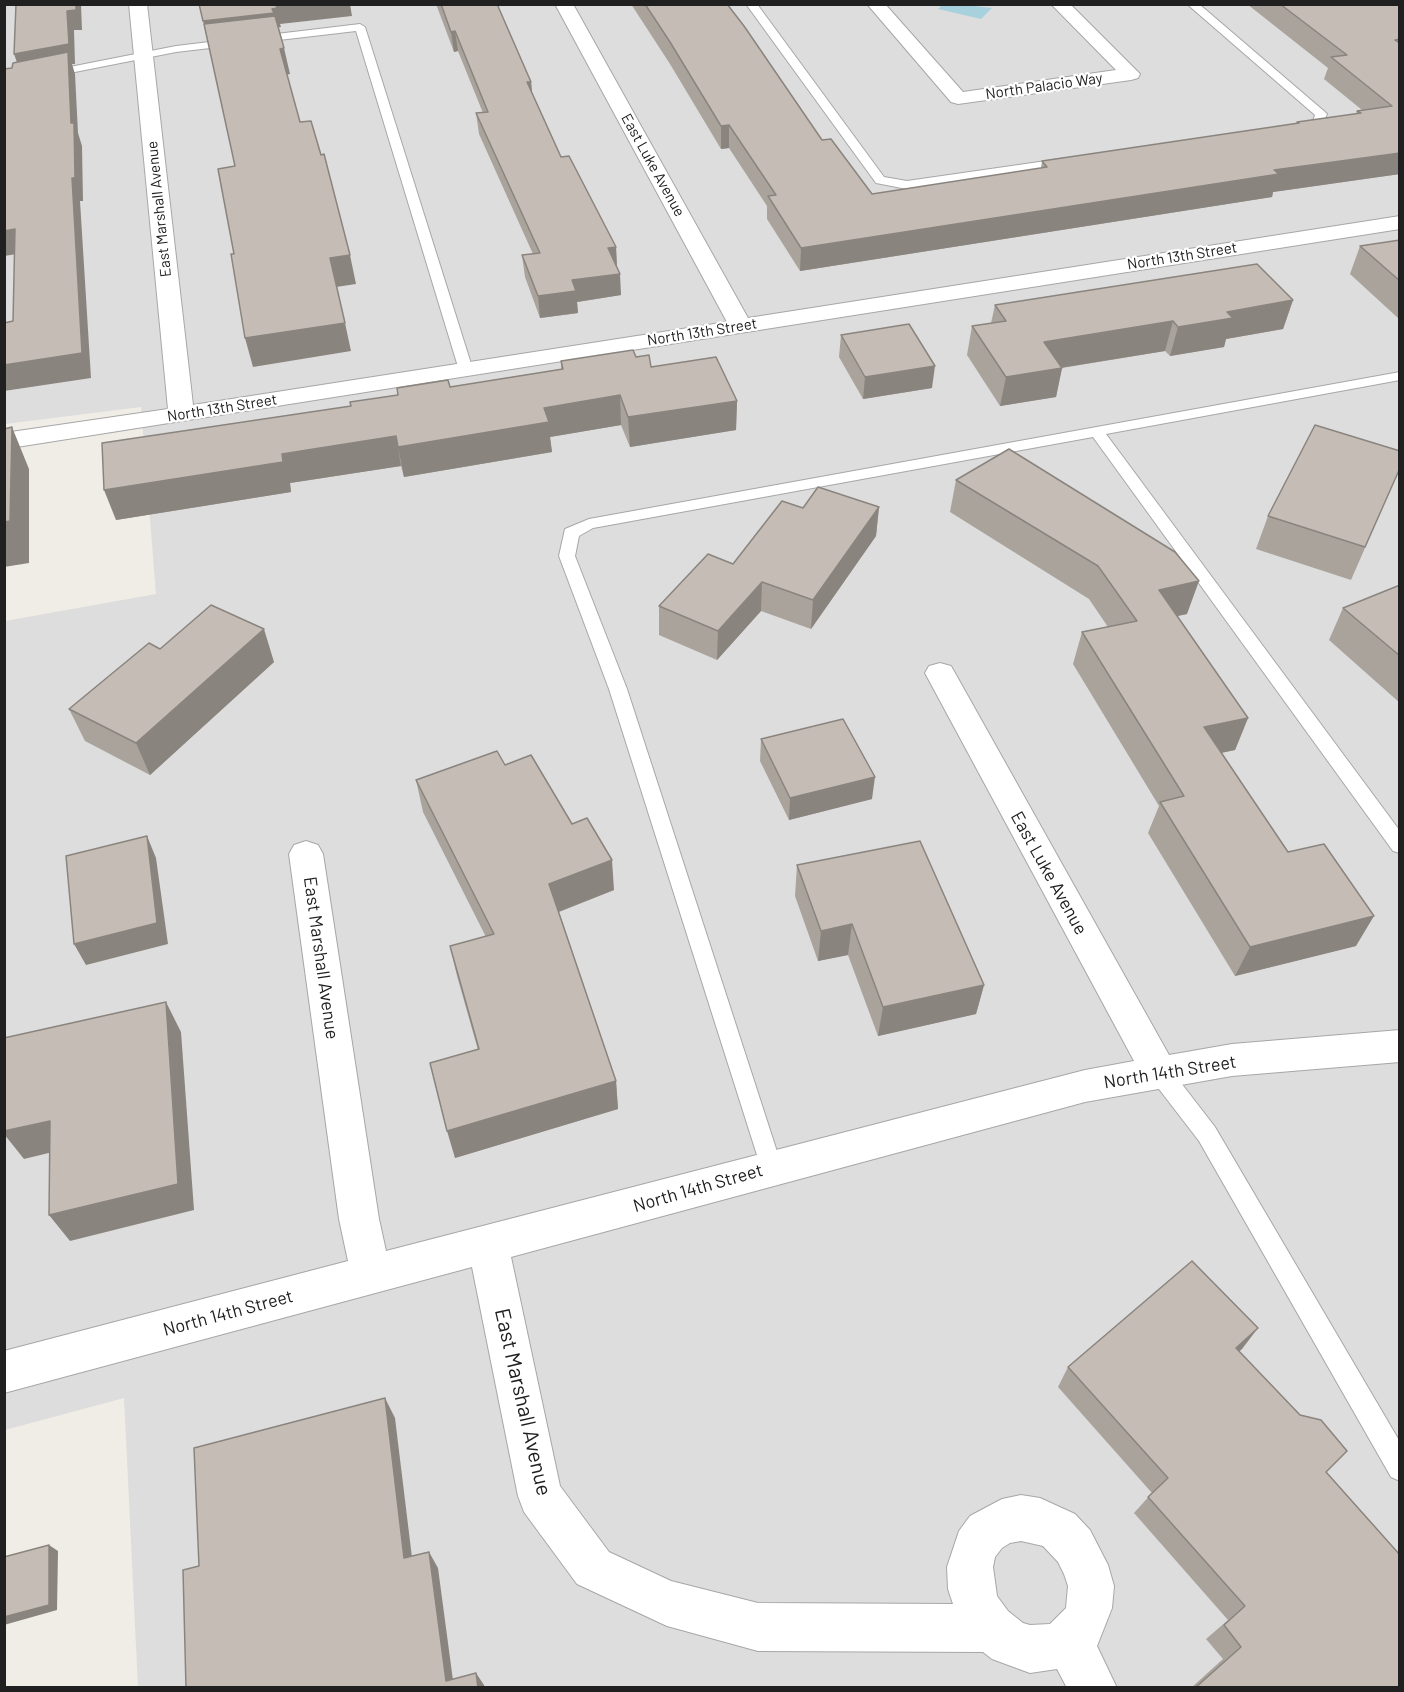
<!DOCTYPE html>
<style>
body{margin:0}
#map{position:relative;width:1404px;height:1692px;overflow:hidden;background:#f0ede6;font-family:Barlow,sans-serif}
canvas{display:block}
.frame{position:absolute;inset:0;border:6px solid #202020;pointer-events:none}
</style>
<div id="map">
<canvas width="1404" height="1692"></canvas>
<div class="frame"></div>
</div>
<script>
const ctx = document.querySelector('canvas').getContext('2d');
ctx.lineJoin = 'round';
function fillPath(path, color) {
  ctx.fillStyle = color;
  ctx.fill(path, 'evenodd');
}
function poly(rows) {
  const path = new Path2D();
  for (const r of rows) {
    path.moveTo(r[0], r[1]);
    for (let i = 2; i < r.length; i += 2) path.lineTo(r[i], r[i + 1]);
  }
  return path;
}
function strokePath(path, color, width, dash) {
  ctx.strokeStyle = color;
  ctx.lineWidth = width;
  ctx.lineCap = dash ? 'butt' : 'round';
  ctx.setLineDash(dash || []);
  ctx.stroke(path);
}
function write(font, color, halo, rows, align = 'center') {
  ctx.font = font + ' Barlow,sans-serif';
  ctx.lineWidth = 4.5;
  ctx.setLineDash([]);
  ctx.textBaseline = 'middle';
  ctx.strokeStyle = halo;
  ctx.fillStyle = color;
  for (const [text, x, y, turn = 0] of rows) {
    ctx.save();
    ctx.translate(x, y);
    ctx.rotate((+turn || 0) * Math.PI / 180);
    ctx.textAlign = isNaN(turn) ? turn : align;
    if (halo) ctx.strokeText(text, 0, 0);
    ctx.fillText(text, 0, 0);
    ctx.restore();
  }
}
const residential = poly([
 [5,5,1399,5,1399,1687,138,1687,124,1398,5,1430,5,621,156,594,141,407,5,424]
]);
const water = poly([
 [942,5,965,5,992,8,981,19,938,9]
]);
const lane = poly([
 [746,4,757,4,884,177,907,181,1067,158,1073,162,1067,166,907,189,876,183,746,4],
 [1187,4,1199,4,1325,112,1327,114,1321,129,1294,133,1294,127,1312,124,1315,115,1187,4],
 [360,24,365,27,473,370,471,373,461,373,459,370,356,31,176,52,4,86,4,80,176,46,360,24],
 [1400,372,1400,380,1106,434,1400,831,1400,853,1393,851,1093,437,593,528,579,536,575,556,627,689,782,1167,779,1174,771,1177,763,1174,609,689,559,556,565,529,589,519,1400,372],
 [1160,1063,1168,1066,1215,1127,1400,1442,1400,1481,1391,1477,1199,1141,1152,1080,1149,1073,1152,1066,1160,1063]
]);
const street = poly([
 [129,4,147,4,193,405,727,322,555,4,573,4,748,318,1400,216,1400,229,4,449,4,433,168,409,129,4],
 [867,4,885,4,963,92,1116,70,1051,4,1070,4,1140,74,1138,78,1131,80,958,104,951,102,867,4],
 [940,663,951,666,955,673,1169,1055,1232,1044,1400,1030,1400,1062,1232,1076,1085,1102,511,1257,560,1486,609,1552,671,1581,758,1603,953,1604,948,1589,947,1567,959,1531,970,1516,1002,1499,1021,1495,1040,1498,1075,1514,1090,1530,1108,1565,1114,1586,1112,1608,1097,1646,1117,1688,1067,1688,1057,1669,1030,1673,992,1659,983,1652,758,1651,667,1626,577,1584,524,1512,518,1496,472,1267,4,1393,4,1351,348,1261,339,1219,289,854,294,845,306,841,318,845,323,854,379,1219,386,1251,1085,1070,1134,1061,925,673,929,666,940,663],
 [1021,1541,1043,1546,1058,1562,1064,1574,1068,1586,1066,1608,1050,1624,1030,1625,1023,1623,1008,1611,997,1596,993,1567,995,1557,1002,1548,1010,1543,1021,1541]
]);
const wall = poly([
 [436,4,497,4,531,82,532,93,561,157,616,247,617,267,621,295,577,302,578,313,540,318,525,277,522,255,533,254,479,134,476,113,483,113,458,51,454,52],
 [631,4,727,4,822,140,872,194,1041,168,1042,161,1296,124,1297,122,1356,114,1357,111,1362,110,1324,79,1328,68,1247,4,1400,4,1400,174,1273,192,1272,197,800,271,767,219,767,206,729,148,721,149,670,64],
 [1400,240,1400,318,1398,318,1350,274,1360,246],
 [1293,300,1283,329,1226,339,1224,347,1170,356,1165,351,1062,368,1056,397,1000,406,967,355,972,326,991,323,995,305],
 [841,335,932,388,863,399,839,357],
 [636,357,651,367,737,401,736,430,630,447,621,425,550,437,552,452,404,477,401,466,290,483,291,492,116,520,351,406,450,387,561,369,561,361],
 [1400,468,1351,580,1256,549,1268,516],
 [956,480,1187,614,1177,616,1248,718,1235,750,1221,753,1288,852,1356,946,1235,976,1148,833,1159,806,1073,664,1082,632,1108,627,1089,599,950,512],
 [879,507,876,536,811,629,761,611,717,660,659,635,659,606,733,564,803,508],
 [1400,585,1400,703,1329,640,1343,608],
 [160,649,274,662,150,775,85,741,69,709],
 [761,739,872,799,789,820,760,761],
 [505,765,572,824,614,890,559,912,616,1081,618,1109,455,1158,478,1050,457,976,450,946,486,937,423,812,416,780],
 [797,865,984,985,976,1014,878,1036,848,955,818,961,795,896],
 [1242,1349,1239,1351,1326,1472,1400,1688,1191,1688,1223,1659,1206,1639,1228,1620,1134,1513,1152,1493,1058,1387,1068,1367]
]);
const shadedWall = poly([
 [76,4,81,4,82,30,74,30,75,64,72,64,75,74,78,133,82,146,83,201,80,201,91,378,4,391,4,365,82,353,21,74,14,54],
 [285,4,350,4,352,16,280,24,281,27,208,40,203,21,276,5],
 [455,31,458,51,454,52,451,32],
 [284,48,290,74,285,75,280,49],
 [527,82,531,82,533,102],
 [729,125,729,148,721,149,721,126],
 [1400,153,1400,174,1273,192,1272,197,800,271,801,248,1274,170],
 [15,229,24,253,4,256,4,231],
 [616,247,617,268,608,248],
 [350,255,356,284,336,287,330,258],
 [620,274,621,295,577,302,578,313,540,318,538,296,572,280],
 [1293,300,1283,329,1226,339,1224,347,1170,356,1178,327,1227,312],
 [1173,321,1165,351,1053,369,1062,368,1056,397,1000,406,1006,377,1044,342],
 [345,323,351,351,253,367,245,338],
 [935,366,932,388,863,399,865,377],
 [620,395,621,425,550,437,552,452,404,477,398,447,544,408],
 [737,401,736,430,630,447,628,417],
 [12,427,29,469,29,563,4,567,4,522],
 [396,436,401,466,290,483,291,492,116,520,104,490,282,454],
 [879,507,876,536,811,629,813,600],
 [1199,581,1187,614,1149,622,1159,590],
 [762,582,761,611,717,660,718,631],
 [264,629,274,662,150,775,136,743],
 [1248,718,1235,750,1191,759,1204,727],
 [875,777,872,799,789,820,790,798],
 [147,836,156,858,168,944,86,965,74,944],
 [612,860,614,890,553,914,549,884],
 [1374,916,1356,946,1235,976,1250,947],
 [852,924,848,955,818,961,821,931],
 [984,985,976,1014,878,1036,883,1007],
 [166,1002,181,1032,194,1210,70,1241,49,1215],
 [616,1081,618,1109,455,1158,447,1131],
 [50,1121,69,1148,24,1159,4,1134,4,1131],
 [1258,1328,1242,1349,1220,1368,1236,1348],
 [385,1398,395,1418,414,1574,404,1558],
 [49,1545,58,1551,57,1610,4,1625,4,1617],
 [429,1552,438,1568,454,1688,446,1681],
 [476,1673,484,1685,484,1688,478,1688]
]);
const building = poly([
 [16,4,76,4,76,10,67,11,69,44,14,54,16,4],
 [199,4,285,4,276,5,277,8,272,9,274,13,203,21,199,4],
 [441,4,497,4,531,82,527,82,561,157,569,156,616,247,608,248,620,274,572,280,576,291,538,296,522,255,540,253,476,113,488,112,455,31,451,32,441,4],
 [645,4,727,4,744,26,822,140,831,139,872,194,1047,167,1042,161,1299,123,1297,122,1361,113,1357,111,1392,106,1331,57,1347,55,1280,4,1400,4,1400,39,1395,40,1400,43,1400,153,1274,170,1279,174,801,248,768,196,776,195,729,125,721,126,670,42,645,4],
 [275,16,284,48,280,49,300,122,311,121,321,155,324,154,350,255,330,258,345,323,245,338,231,254,234,254,218,169,235,166,204,24,275,16],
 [68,52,71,123,74,123,75,178,72,178,82,353,4,365,4,323,13,321,15,229,4,231,4,69,12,68,13,63,68,52],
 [1400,240,1400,281,1360,246,1400,240],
 [1257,264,1293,300,1227,312,1233,318,1178,327,1173,321,1044,342,1062,368,1006,377,972,326,1006,321,995,305,1257,264],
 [909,324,935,366,865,377,841,335,909,324],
 [633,350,636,357,649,355,651,367,716,357,737,401,628,417,620,395,544,408,549,422,398,447,396,436,282,454,283,462,104,490,102,443,351,406,350,402,398,395,397,388,448,380,450,387,563,369,561,361,633,350],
 [1315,425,1400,451,1400,468,1365,547,1268,516,1315,425],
 [12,427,10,521,4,522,4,429,12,427],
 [1009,449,1175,552,1199,581,1159,590,1248,718,1204,727,1288,852,1324,844,1374,916,1250,947,1160,802,1184,796,1082,632,1137,621,1098,566,956,480,1009,449],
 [818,487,879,507,813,600,762,582,718,631,659,606,708,554,733,564,782,501,803,508,818,487],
 [1400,585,1400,656,1343,608,1400,585],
 [211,605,264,629,136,743,69,709,149,643,160,649,211,605],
 [843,719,875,777,790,798,761,739,843,719],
 [497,751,505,765,531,755,572,824,587,818,612,860,549,884,616,1081,447,1131,430,1063,479,1049,450,946,494,934,416,780,497,751],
 [147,836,157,923,74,944,66,856,147,836],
 [920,841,984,985,883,1007,852,924,821,931,797,865,920,841],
 [166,1002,178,1184,49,1215,50,1121,4,1131,4,1038,166,1002],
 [1192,1261,1258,1328,1236,1348,1300,1415,1321,1420,1347,1451,1326,1472,1400,1555,1400,1688,1195,1688,1241,1647,1224,1625,1245,1606,1148,1497,1168,1478,1068,1367,1192,1261],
 [385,1398,404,1558,429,1552,446,1681,476,1673,478,1688,186,1688,183,1570,199,1566,194,1448,385,1398],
 [49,1545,49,1605,4,1617,4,1557,49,1545]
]);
const farStreetnames = [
 ["North Palacio Way",1044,86,-8],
 ["East Luke Avenue",653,165,61],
 ["East Marshall Avenue",159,209,-96],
 ["North 13th Street",1182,256,-9],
 ["North 13th Street",702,332,-9],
 ["North 13th Street",222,408,-9]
];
const streetNames = [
 ["East Luke Avenue",1049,873,61],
 ["East Marshall Avenue",321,958,82],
 ["North 14th Street",1170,1072,-9],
 ["North 14th Street",698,1188,-16],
 ["North 14th Street",228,1313,-15]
];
const nearStreetnames = [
 ["East Marshall Avenue",523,1402,77]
];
fillPath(residential, '#dedddd');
fillPath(water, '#a7d1dd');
strokePath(lane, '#a7a7a7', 2);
strokePath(street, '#a7a7a7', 2);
fillPath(lane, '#fff');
fillPath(street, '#fff');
fillPath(wall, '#a9a39c');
fillPath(shadedWall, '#8a847f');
fillPath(building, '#c5bdb5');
strokePath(building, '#8a847f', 1.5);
write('15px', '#202020', '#fff', farStreetnames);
write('18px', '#202020', '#fff', streetNames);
write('21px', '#202020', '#fff', nearStreetnames);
</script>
